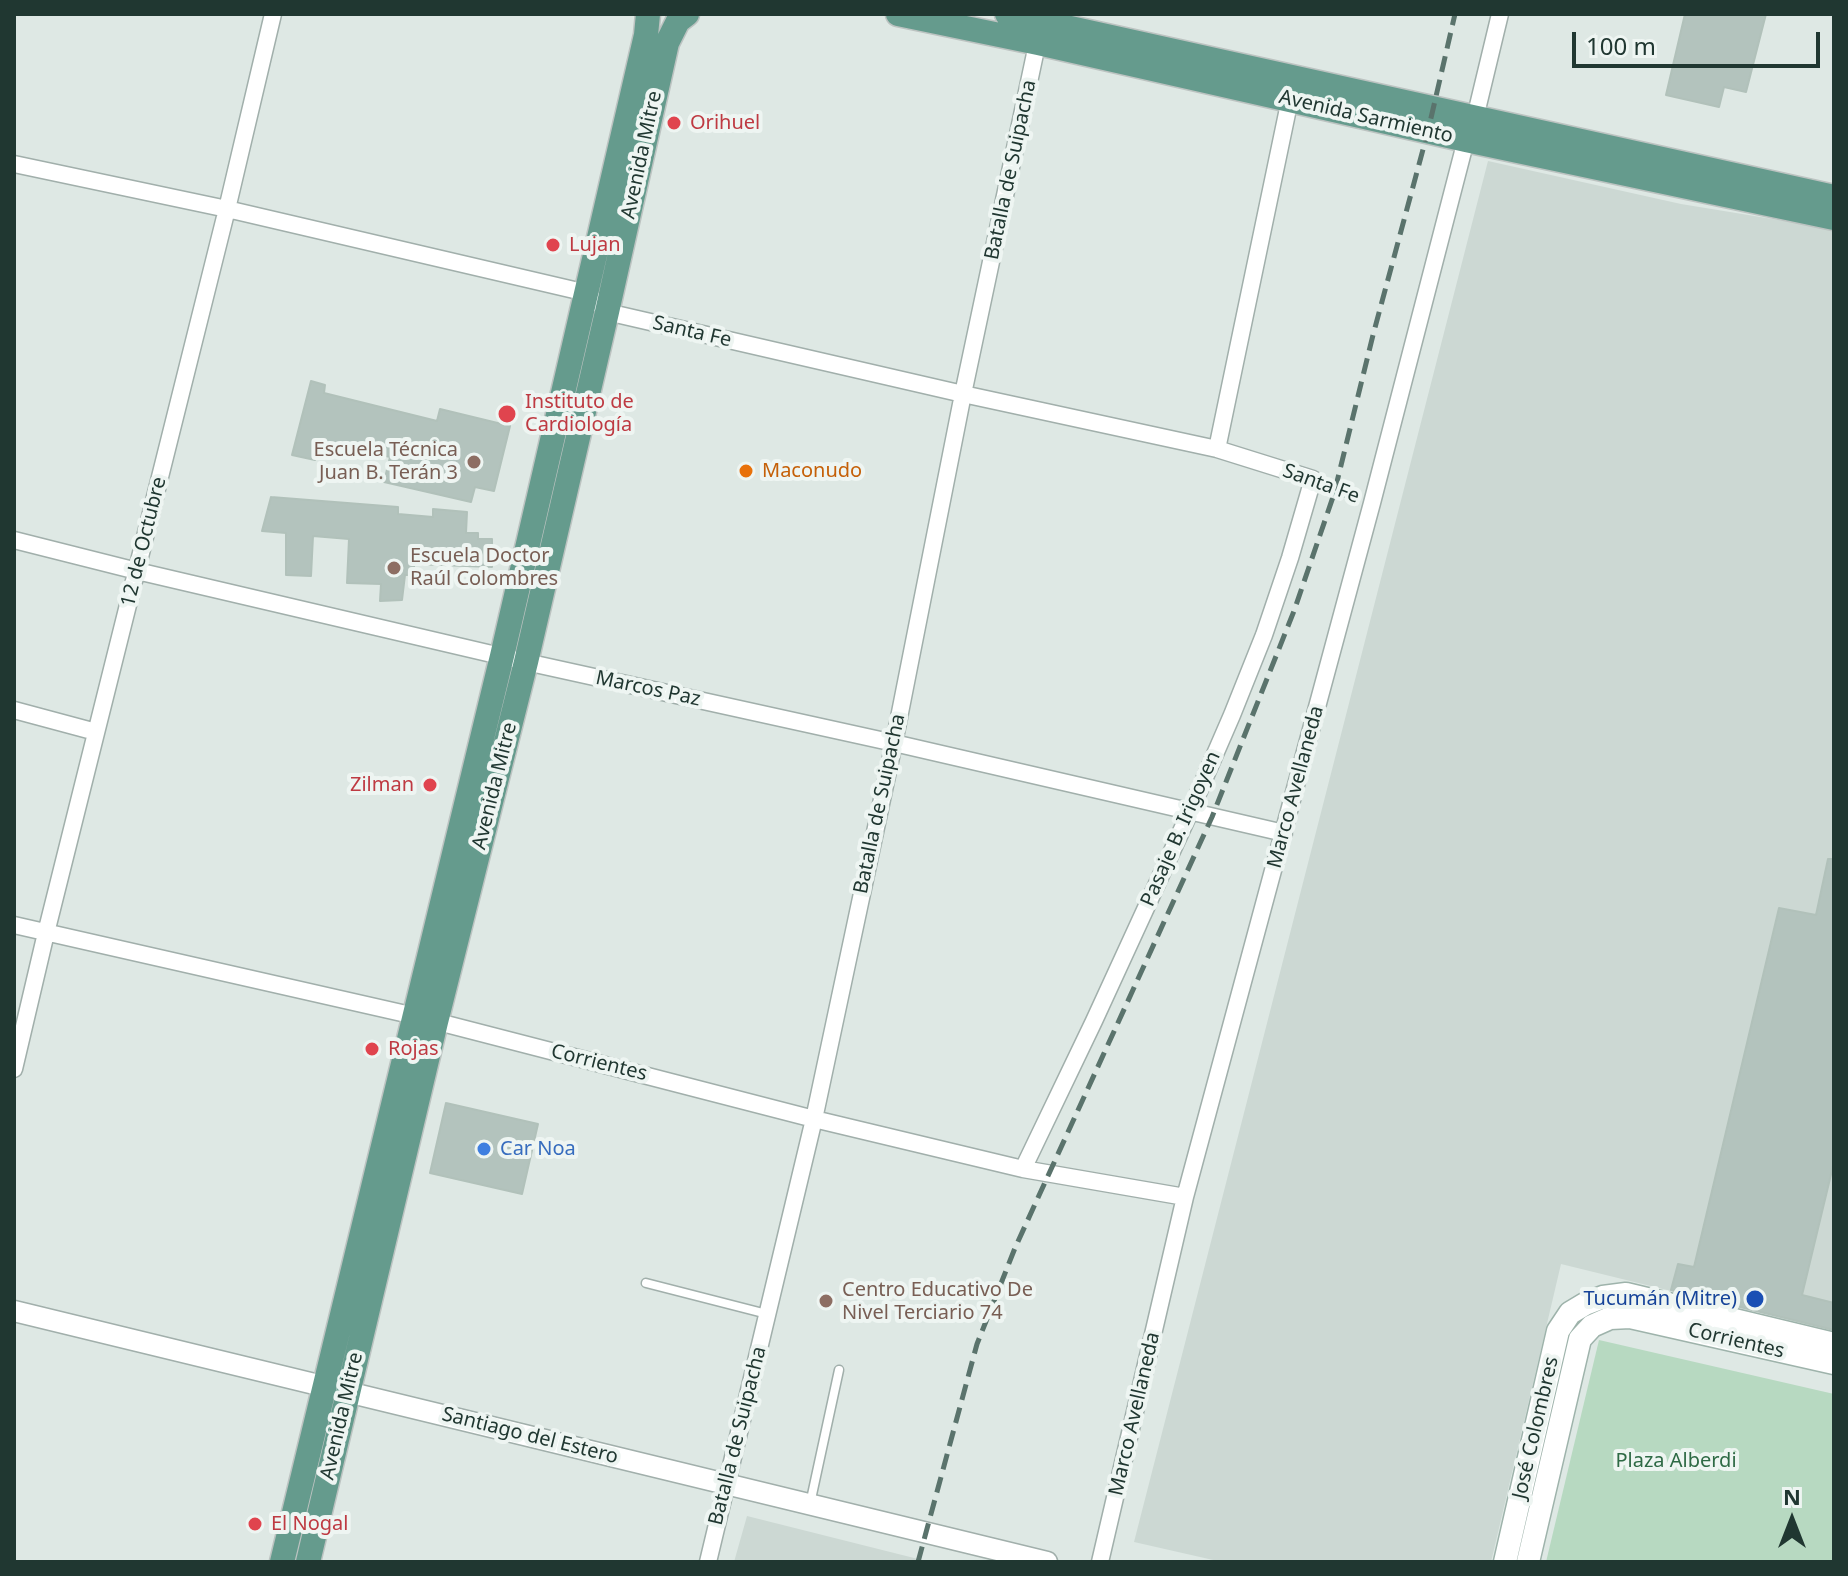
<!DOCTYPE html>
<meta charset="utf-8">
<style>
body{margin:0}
#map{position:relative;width:1848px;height:1576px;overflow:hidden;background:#dee8e4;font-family:"Noto Sans",sans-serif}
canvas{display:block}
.frame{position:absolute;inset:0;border:16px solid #203731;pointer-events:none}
.north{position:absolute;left:1752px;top:1480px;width:80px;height:80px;-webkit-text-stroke:6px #eef5f2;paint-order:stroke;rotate:0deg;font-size:22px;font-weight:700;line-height:32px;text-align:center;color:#203731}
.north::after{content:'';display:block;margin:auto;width:28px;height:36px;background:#203731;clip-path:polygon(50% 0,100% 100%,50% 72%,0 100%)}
.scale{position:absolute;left:1572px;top:32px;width:248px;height:36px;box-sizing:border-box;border:4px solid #203731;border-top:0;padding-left:10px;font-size:24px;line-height:28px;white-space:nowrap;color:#203731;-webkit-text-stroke:6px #eef5f2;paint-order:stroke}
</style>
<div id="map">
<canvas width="1848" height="1576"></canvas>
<div class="frame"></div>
<div class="north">N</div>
<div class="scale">100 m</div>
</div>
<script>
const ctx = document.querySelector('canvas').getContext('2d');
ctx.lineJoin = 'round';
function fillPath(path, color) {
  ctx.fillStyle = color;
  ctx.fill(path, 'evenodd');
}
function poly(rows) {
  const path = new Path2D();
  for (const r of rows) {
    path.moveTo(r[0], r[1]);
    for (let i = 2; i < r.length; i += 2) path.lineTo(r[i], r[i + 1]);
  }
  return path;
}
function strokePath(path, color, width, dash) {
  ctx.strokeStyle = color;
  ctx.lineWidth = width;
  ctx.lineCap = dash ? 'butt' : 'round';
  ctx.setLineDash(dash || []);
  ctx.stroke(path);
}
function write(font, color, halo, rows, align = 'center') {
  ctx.font = font + ' "Noto Sans",sans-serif';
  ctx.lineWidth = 8;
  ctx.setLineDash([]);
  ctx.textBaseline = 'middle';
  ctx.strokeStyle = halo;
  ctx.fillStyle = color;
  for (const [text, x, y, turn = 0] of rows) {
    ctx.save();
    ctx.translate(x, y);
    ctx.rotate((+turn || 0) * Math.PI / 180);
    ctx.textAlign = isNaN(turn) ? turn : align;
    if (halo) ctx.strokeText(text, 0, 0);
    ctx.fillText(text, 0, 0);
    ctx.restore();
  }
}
const built = poly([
 [1488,161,1681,204,1834,229,1834,1331,1561,1264,1491,1562,1222,1562,1134,1542],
 [747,1516,930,1562,734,1562]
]);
const green = poly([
 [1599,1340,1834,1394,1834,1562,1546,1562]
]);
const building = poly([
 [1685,14,1766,14,1746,92,1724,87,1719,107,1666,95,1685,14],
 [311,381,325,385,324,393,437,421,440,409,510,426,494,491,475,487,471,502,384,482,390,457,320,440,315,460,292,455,311,381],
 [271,497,398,507,398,514,433,517,433,509,467,512,466,533,478,533,478,539,492,539,492,567,414,564,414,575,405,575,402,600,380,601,381,584,347,583,349,539,313,536,311,576,286,575,286,533,262,531,271,497],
 [1828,859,1834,859,1834,1162,1802,1295,1834,1303,1834,1330,1671,1290,1678,1264,1694,1267,1779,908,1816,915,1828,859],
 [446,1103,538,1124,522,1194,430,1173,446,1103]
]);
const path = poly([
 [1326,488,1334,494,1356,499]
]);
const service = poly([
 [646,1283,767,1314],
 [810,1504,839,1370]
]);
const minor = poly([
 [14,164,227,209,587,293,607,312,963,394,1217,449,1313,479,1290,558,1264,635,1232,715,1190,812,1094,1021,1023,1169],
 [1217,449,1290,99],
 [14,540,137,571,526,662,894,743,1284,833],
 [14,710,96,732],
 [14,925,415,1016,814,1119,1023,1169,1185,1197],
 [14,1069,46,933,227,209,273,14],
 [708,1562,814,1119,894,743,963,394,1039,35],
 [1100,1562,1185,1197,1372,503,1466,140,1475,118,1500,14]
]);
const tertiary = poly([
 [14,1311,1047,1562]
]);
const secondary = poly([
 [1505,1562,1558,1331,1570,1313,1585,1304,1603,1297,1626,1294,1834,1344],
 [1528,1562,1580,1339,1592,1326,1610,1318,1630,1317,1834,1363]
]);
const primary = poly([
 [898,14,1038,43,1466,140,1834,218],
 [1007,14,1834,197],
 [282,1562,502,656,646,35,648,14],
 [308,1562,436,1022,526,662,607,312,667,43,678,21,687,14]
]);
const rail = poly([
 [918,1562,977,1344,1015,1248,1212,817,1294,611,1334,494,1373,335,1428,131,1455,14]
]);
const markers = [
 [674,123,8,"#e0444e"],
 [553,245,8,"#e0444e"],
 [507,414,10,"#e0444e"],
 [474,462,8,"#8d6e63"],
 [746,471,8,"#e8710a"],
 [394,568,8,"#8d6e63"],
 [430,785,8,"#e0444e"],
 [372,1049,8,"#e0444e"],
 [484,1149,8,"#3f7fe0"],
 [1755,1299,10,"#1a4fb4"],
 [826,1301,8,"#8d6e63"],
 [255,1524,8,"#e0444e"]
];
const streetNames = [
 ["Avenida Sarmiento",1366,117,13],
 ["Avenida Mitre",642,155,-78],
 ["Batalla de Suipacha",1011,170,-78],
 ["Santa Fe",692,332,13],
 ["Santa Fe",1321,484,20],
 ["12 de Octubre",144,542,-76],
 ["Marcos Paz",648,689,12],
 ["Avenida Mitre",495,786,-76],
 ["Marco Avellaneda",1296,787,-75],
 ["Batalla de Suipacha",880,804,-78],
 ["Pasaje B. Irigoyen",1181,829,-66],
 ["Corrientes",599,1063,14],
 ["Corrientes",1736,1341,13],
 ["Marco Avellaneda",1135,1414,-77],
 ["Avenida Mitre",342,1416,-77],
 ["José Colombres",1536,1428,-77],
 ["Santiago del Estero",530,1436,14],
 ["Batalla de Suipacha",738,1436,-76]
];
const healthNames = [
 ["Orihuel",690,123],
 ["Lujan",569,245],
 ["Instituto de",525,402],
 ["Cardiología",525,425],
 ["Zilman",414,785,"right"],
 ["Rojas",388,1049],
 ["El Nogal",271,1524]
];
const educationNames = [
 ["Escuela Técnica",458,450,"right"],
 ["Juan B. Terán 3",458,473,"right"],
 ["Escuela Doctor",410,556],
 ["Raúl Colombres",410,579],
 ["Centro Educativo De",842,1290],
 ["Nivel Terciario 74",842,1313]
];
const foodNames = [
 ["Maconudo",762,471]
];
const shopNames = [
 ["Car Noa",500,1149]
];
const transitNames = [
 ["Tucumán (Mitre)",1737,1299]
];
const parkNames = [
 ["Plaza Alberdi",1676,1461]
];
fillPath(built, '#ccd8d3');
fillPath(green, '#b7d9c1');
fillPath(building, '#b3c3bd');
strokePath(building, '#b1c1ba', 2);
strokePath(service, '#a1afab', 11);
strokePath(minor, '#a1afab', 19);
strokePath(tertiary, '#a1afab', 23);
strokePath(secondary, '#9eb3ab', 25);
strokePath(primary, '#bcc3c1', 27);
strokePath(path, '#80aa9d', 3, [4, 6]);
strokePath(service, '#fff', 8);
strokePath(minor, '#fff', 16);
strokePath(tertiary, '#fff', 20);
strokePath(secondary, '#fff', 22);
strokePath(primary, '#659b8d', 24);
strokePath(rail, '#5a736c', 5, [16, 8]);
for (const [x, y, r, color] of markers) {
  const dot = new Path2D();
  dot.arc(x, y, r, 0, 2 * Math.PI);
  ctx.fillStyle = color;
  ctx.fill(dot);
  strokePath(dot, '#eef5f2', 3);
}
write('20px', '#203731', '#eef5f2', streetNames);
write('20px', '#be3a42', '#eef5f2', healthNames, 'left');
write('20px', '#785e54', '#eef5f2', educationNames, 'left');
write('20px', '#c56008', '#eef5f2', foodNames, 'left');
write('20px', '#366cbe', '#eef5f2', shopNames, 'left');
write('20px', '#164399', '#eef5f2', transitNames, 'right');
write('20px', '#2e6a45', '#eef5f2', parkNames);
</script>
